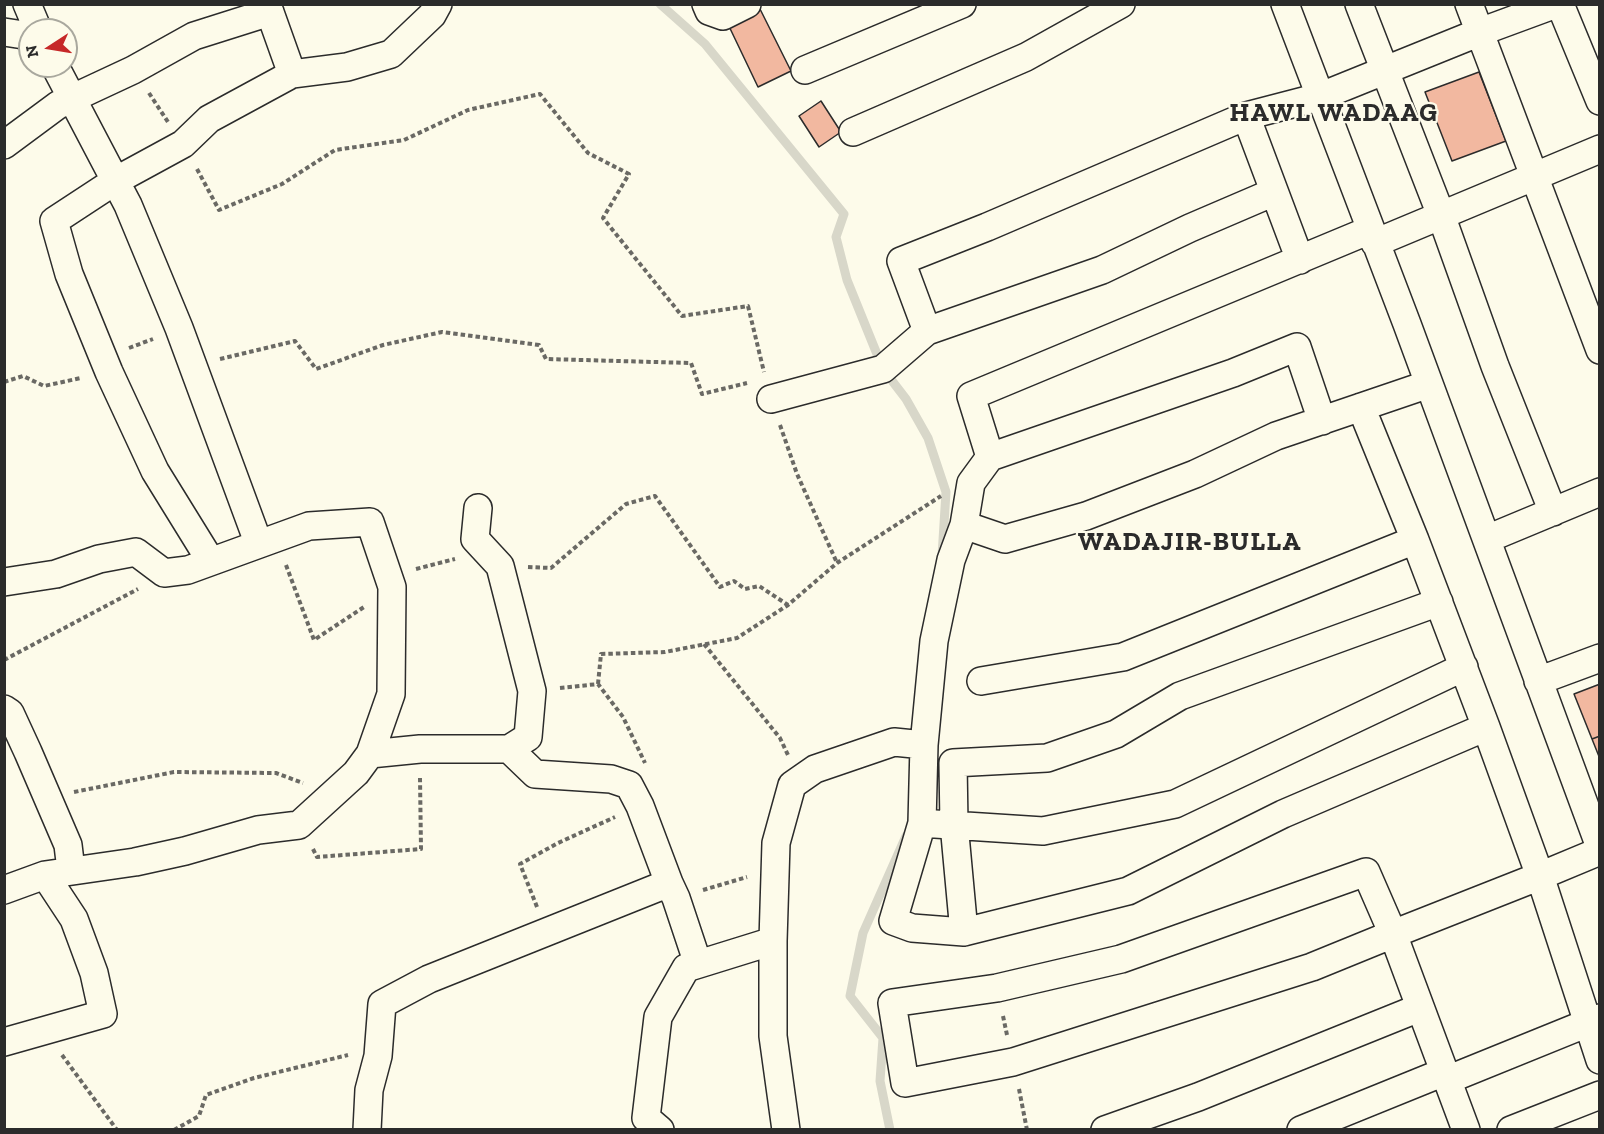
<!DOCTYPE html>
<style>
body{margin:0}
#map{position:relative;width:1604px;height:1134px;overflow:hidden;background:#fdfbea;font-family:"Zilla Slab",serif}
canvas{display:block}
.frame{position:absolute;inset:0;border:6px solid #2b2b2b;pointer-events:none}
.north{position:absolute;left:18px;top:18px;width:60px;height:60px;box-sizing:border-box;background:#fdfbea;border:2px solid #a9a89e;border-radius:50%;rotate:258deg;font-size:16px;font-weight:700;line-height:24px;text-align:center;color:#2b2b2b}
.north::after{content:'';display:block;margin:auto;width:21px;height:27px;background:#c62828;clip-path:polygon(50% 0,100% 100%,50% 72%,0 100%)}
</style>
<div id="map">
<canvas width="1604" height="1134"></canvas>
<div class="frame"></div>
<div class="north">N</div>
</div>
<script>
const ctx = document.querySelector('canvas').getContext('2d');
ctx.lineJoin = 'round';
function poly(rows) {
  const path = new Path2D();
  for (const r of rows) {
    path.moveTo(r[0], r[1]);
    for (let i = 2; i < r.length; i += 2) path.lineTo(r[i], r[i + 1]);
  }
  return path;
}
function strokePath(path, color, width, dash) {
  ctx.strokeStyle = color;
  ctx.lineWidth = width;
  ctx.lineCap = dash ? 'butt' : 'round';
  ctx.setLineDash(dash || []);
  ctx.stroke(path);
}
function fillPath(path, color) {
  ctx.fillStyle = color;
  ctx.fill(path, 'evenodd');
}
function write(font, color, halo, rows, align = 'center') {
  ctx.font = font + ' "Zilla Slab",serif';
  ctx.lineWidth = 4.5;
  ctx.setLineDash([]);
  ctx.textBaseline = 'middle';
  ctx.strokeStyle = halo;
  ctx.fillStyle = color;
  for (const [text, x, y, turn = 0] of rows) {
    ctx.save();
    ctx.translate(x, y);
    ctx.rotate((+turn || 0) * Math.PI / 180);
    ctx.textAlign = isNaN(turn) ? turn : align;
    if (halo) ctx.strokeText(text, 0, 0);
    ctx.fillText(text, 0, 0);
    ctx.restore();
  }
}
const stream = poly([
 [660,4,705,44,844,214,836,237,847,280,883,369,906,399,928,438,946,492,942,556],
 [890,1130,880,1081,883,1038,850,996,863,933,906,836]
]);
const building = poly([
 [758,5,791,71,758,87,726,20,758,5],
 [1479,72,1506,141,1452,161,1425,92,1479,72],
 [821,101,841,132,819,147,799,116,821,101],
 [1600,684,1600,736,1592,739,1574,694,1600,684],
 [1600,736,1600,759,1592,739,1600,736]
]);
const path = poly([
 [149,93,168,122],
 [197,169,219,210,282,184,335,150,404,140,468,110,540,94,588,153,629,174,603,218,682,316,748,306,764,372],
 [129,348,153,339],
 [220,359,295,341,316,369,383,345,442,332,539,345,546,359,691,363,702,394,747,383],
 [4,382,23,376,44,386,81,378],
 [780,425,797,474,837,563],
 [286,565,314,640,364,607],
 [528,567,551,568,626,504,655,496,720,587,734,581,745,589,759,586,788,605],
 [416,569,455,559],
 [704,644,780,738,788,755],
 [4,660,138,589],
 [598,684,601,654,665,652,737,638,788,605,837,563,941,496],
 [560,688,598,684,623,717,645,763],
 [74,792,174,772,276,773,303,783],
 [313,849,317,857,421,849,420,778],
 [703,890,747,877],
 [537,907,520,864,558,843,615,817],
 [1003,1016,1007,1035],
 [62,1055,117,1130],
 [1019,1089,1027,1130],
 [174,1130,199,1116,206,1095,254,1078,348,1055]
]);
const street = poly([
 [27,4,38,30],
 [706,4,709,11,723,16,747,4],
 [1285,4,1407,324,1600,847],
 [1359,4,1441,215,1495,366,1553,512],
 [1469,4,1600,350],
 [1560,4,1600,101],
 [4,32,30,36],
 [55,66,128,205,179,328,258,542],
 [805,70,962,4],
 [292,74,347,67,391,54,432,15,438,4],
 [1246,116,1319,97,1480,32,1556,4],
 [853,132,1026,57,1121,4],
 [4,145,58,105,133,70,194,36,270,12],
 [1370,230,971,396,990,457,971,483,964,525,951,560,934,641,924,745,922,823,893,921,912,928,964,932,1128,891,1283,814,1486,727],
 [1375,243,1600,149],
 [927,331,901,261,987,227,1246,116,1300,260],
 [771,399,883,369,927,331,1102,270,1190,228,1274,192],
 [1361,407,1415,540,1486,727,1540,876,1600,1060],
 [990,457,1233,373,1297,347,1322,421],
 [964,525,1005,539,1086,516,1195,474,1276,436,1429,384],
 [1487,539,1600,492],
 [210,560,155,471,109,372,69,274,54,221,115,181,183,144,209,119,292,74,267,4],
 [4,582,56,574,99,559,136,552,164,573,188,570,309,526,370,522,392,587,391,694,370,754,356,773,299,825,258,830,185,851,135,862,45,875,4,890],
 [981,681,1123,657,1415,540],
 [1538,681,1600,658],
 [4,709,10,713,28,752,68,845,71,870],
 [509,749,535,774,611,779,629,785,640,806,669,883],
 [370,754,420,749,509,749,528,737,532,691,500,566,475,539,478,508],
 [935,824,1043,831,1175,804,1464,667],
 [964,932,954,824,953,763,1047,758,1116,734,1180,696,1439,602],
 [4,1042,103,1014,94,973,74,919,45,875],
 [1447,1080,1600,1018],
 [367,1130,369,1090,378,1056,382,1004,429,979,669,883,676,898,698,964],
 [660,1130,646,1118,658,1017,686,968,773,941],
 [786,1130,773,1036,773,941,776,843,792,785,815,769,894,742,924,745],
 [1105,1130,1198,1097,1419,1008],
 [1301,1130,1444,1072],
 [1466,1130,1393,934,1366,872,1121,959,997,988,892,1003,905,1083,1013,1062,1312,967,1393,934,1540,876,1600,851],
 [1511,1130,1600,1095]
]);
const districtNames = [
 ["HAWL WADAAG",1334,114],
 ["WADAJIR-BULLA",1190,543]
];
strokePath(stream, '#d8d7c9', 9);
fillPath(building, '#f2b8a0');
strokePath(building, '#2b2b2b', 1.5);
strokePath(street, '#2b2b2b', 30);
strokePath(path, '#6a6964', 4, [4.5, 3]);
strokePath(street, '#fdfbea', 27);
ctx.letterSpacing = '1.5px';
write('bold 26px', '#2b2b2b', '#fdfbea', districtNames);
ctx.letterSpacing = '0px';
</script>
